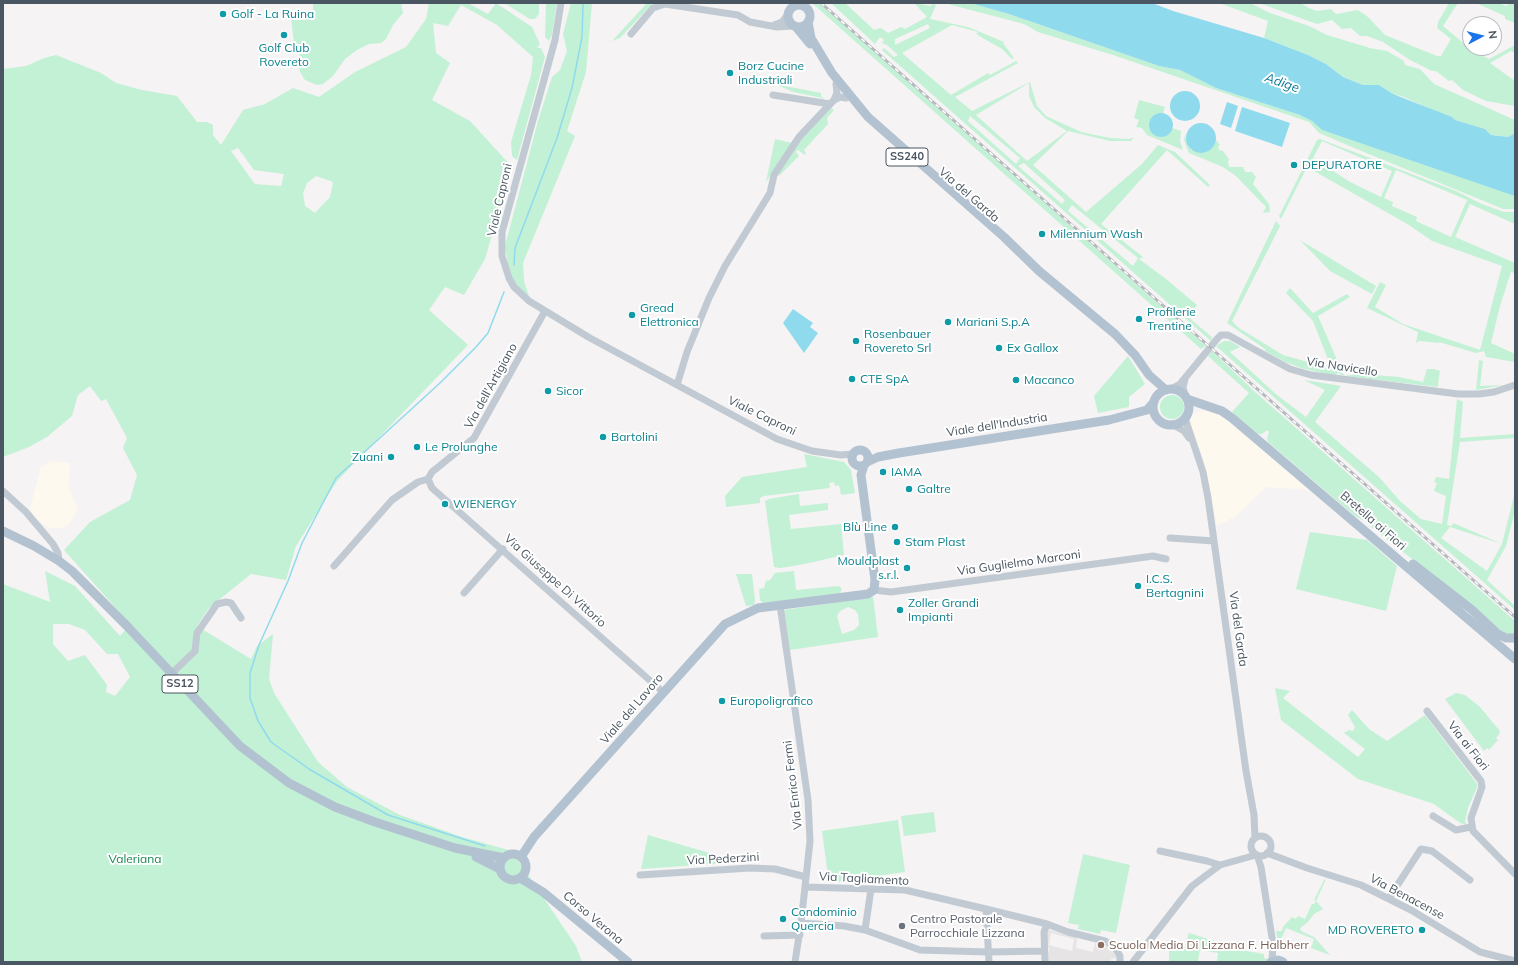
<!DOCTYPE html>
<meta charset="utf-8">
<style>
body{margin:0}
#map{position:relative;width:1518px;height:965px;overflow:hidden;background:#f5f3f3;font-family:Mulish,sans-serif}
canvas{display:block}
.frame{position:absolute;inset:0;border:4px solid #4a5661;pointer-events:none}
.north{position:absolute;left:1462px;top:16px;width:40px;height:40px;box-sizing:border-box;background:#fff;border:1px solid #b7bbc0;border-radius:50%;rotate:83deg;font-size:11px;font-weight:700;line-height:16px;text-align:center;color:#4a5661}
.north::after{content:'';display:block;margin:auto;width:14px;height:18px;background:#1a73e8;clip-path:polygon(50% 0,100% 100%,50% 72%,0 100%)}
</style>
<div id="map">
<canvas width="1518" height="965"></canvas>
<div class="frame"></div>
<div class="north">N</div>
</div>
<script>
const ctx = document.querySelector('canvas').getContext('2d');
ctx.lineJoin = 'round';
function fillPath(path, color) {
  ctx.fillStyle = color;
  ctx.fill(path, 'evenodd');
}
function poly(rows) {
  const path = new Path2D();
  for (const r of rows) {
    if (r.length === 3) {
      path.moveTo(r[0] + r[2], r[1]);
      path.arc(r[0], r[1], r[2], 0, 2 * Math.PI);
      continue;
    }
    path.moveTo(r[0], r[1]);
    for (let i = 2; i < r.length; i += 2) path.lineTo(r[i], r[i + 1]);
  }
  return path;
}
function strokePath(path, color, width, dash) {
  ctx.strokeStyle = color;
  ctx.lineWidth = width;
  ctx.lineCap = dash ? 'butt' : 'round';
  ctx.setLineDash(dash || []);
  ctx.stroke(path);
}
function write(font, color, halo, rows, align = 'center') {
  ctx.font = font + ' Mulish,sans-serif';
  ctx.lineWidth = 4;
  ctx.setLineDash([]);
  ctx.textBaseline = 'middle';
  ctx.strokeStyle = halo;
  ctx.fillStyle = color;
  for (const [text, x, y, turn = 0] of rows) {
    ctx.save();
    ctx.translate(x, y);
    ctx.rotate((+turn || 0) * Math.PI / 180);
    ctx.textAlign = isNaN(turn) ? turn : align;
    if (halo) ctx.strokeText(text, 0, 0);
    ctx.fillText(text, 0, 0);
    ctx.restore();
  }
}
const commercial = poly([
 [1200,411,1215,412,1228,418,1310,490,1266,487,1236,516,1217,526,1203,457,1190,425,1191,416],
 [51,461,70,463,69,490,78,508,69,524,61,528,49,528,35,518,30,508,41,467]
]);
const education = poly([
 [1050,930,1077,938,1076,948,1093,952,1095,943,1105,945,1111,947,1117,958,1111,959,1111,962,1048,962,1047,955,1049,951,1049,948,1046,946,1047,931],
 [1051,933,1074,939,1072,951,1049,945]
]);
const green = poly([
 [318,3,401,3,403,13,393,25,386,39,381,43,369,44,357,50,345,59,333,76,323,84,317,85,305,80,300,72,298,63,300,53,297,45,294,43,291,17,293,12,313,10,313,4],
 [429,3,468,3,488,14,496,3,532,27,540,44,537,48,541,48,545,57,517,160,512,156,511,142,531,75,533,57,497,25,461,5,448,26,433,23,436,53,450,63,432,100,470,121,512,167,485,259,464,295,445,287,429,310,468,345,337,481,296,546,286,580,251,574,209,608,197,626,251,659,257,646,273,634,269,679,274,693,318,762,347,787,400,815,462,837,512,851,576,946,582,962,3,962,3,584,50,602,45,571,75,586,120,636,130,624,64,550,90,522,130,500,137,475,123,448,127,438,106,399,101,401,90,386,78,395,72,416,47,437,29,447,3,457,3,69,26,66,44,58,56,55,101,73,116,83,142,90,177,96,197,122,207,122,213,125,213,135,221,145,243,110,265,104,293,88,319,97,355,72,406,47,426,19],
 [238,148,254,170,284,174,281,186,255,184,231,151],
 [316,176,333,182,330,197,315,213,305,206,303,193,307,183],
 [53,624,69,624,85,630,107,654,118,654,130,677,115,696,106,692,107,685,85,655,68,661,53,644],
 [504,3,539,3,539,14,535,19,530,19],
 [546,3,557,3,552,35,549,41,545,37],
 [571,3,592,3,586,72,567,131,575,136,523,263,524,281,529,296,517,287,509,271,505,246,538,121,552,77,560,70,567,51,563,34],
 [647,3,653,3,620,38,612,41],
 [812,3,819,3,1206,346,1201,349],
 [831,3,845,3,874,30,881,28,888,33,901,27,905,29,927,17,914,3,931,6,932,4,936,5,930,19,968,27,1004,42,1003,43,1014,58,1012,59,1002,49,976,34,978,32,952,25,902,53,951,95,988,73,990,75,1016,61,1018,63,955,97,972,111,1030,82,1037,106,1046,116,1081,132,1110,138,1129,139,1134,137,1131,141,1110,141,1068,131,1033,165,1086,212,1142,164,1158,145,1175,152,1210,185,1208,187,1167,150,1101,224,1143,257,1139,259,1166,279,1197,305,1188,317,1212,337,1211,341,882,50,884,48,894,57,898,55,887,45,882,43,884,40,880,37,875,44],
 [928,24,930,28,895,45,895,39],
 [1029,83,1029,96,1034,107,1045,118,1067,131,1027,161,976,115],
 [970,116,1020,158,1016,164,968,121],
 [1024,163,1065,200,1062,204,1018,166],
 [1072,205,1138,258,1133,266,1068,211],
 [944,3,970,3,1009,14,1159,66,1180,70,1216,88,1300,115,1312,121,1322,130,1514,195,1515,209,1503,209,1496,206,1364,152,1319,133,1309,122,1113,55,1038,32,1024,24],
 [1219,3,1250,3,1270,13,1309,26,1327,35,1370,48,1387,51,1404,61,1405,65,1420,69,1434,84,1515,120,1515,133,1508,137,1491,135,1485,129,1455,120,1404,97,1393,94,1379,85,1363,85,1343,77,1326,64,1308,55,1264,38,1268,21],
 [1259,3,1300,3,1311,9,1317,11,1331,9,1336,14,1358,10,1368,17,1385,35,1437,56,1441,56,1451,39,1437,28,1438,22,1449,3,1458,3,1443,26,1473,51,1489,59,1515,45,1515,53,1511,51,1490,63,1515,81,1515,106,1486,101,1463,90,1452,80,1449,81,1436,71,1432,71,1410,60,1383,42,1367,36,1360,36,1351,28,1342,29,1332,20,1317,24],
 [1476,3,1497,3,1507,6,1508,3,1515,3,1515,23,1505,19,1505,16],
 [775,84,821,93,821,97,823,97,823,102,822,98,793,92],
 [1139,100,1165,107,1163,114,1161,113,1150,122,1150,129,1159,137,1163,137,1172,128,1181,131,1180,141,1183,150,1147,135,1142,128,1136,127,1139,120,1134,118],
 [831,108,834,110,827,118,828,124,804,150,806,153,805,155,802,153,798,150,796,152,799,156,779,176,779,171,797,144],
 [1187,132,1185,137,1191,150,1201,153,1216,140,1220,145,1218,147,1219,150,1223,151,1229,159,1228,162,1229,167,1243,167,1245,172,1252,172,1256,177,1253,184,1269,204,1270,212,1263,213,1266,207,1236,176,1223,167,1189,153,1185,143,1184,138],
 [775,139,792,143,766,182],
 [1320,139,1456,191,1482,204,1504,212,1515,212,1515,224,1470,204,1455,237,1515,263,1515,273,1511,272,1500,306,1491,343,1515,354,1515,362,1486,357,1484,351,1476,353,1439,342,1439,343,1419,341,1416,343,1418,332,1367,308,1380,282,1386,285,1375,307,1403,324,1480,350,1502,266,1432,241,1409,225,1307,167,1281,219,1279,216,1317,140],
 [1322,141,1392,171,1381,197,1350,182,1313,158],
 [1396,170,1467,200,1451,237,1416,221,1417,217,1392,206,1393,202,1384,198],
 [1276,221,1280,226,1232,321,1239,328,1283,355,1329,368,1331,367,1313,321,1286,293,1290,288,1313,313,1347,294,1350,297,1318,316,1344,376,1362,374,1399,377,1423,382,1427,369,1434,369,1440,371,1438,384,1439,384,1437,387,1344,376,1338,373,1335,375,1330,375,1301,368,1285,362,1265,351,1265,349,1227,323],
 [1300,240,1376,286,1372,294,1330,271],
 [1224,341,1230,341,1240,347,1230,352,1277,395,1306,417,1325,390,1304,380,1341,386,1315,422,1379,477,1400,501,1421,519,1442,524,1446,496,1434,491,1437,483,1434,482,1436,477,1449,479,1457,399,1463,402,1460,438,1515,434,1515,438,1460,442,1447,525,1452,526,1453,523,1502,544,1515,492,1515,511,1506,546,1487,580,1515,606,1515,610,1216,346],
 [1450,527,1502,544,1487,571,1441,538],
 [1212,351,1254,391,1515,621,1515,635,1506,635,1472,605,1386,539,1366,522,1355,516,1268,442,1267,439,1269,432,1267,430,1262,434,1258,434,1232,412,1249,393,1208,356],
 [1128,356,1145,384,1129,397,1129,407,1098,413,1094,396],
 [1479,360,1483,361,1480,386,1504,385,1476,390],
 [1172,407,12],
 [804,454,844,462,851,470,855,493,841,495,839,485,835,486,834,482,829,483,830,488,764,496,760,498,760,503,726,507,725,496,742,477,807,467],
 [799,494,800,506,828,503,828,510,789,515,791,529,841,524,844,555,809,563,781,568,774,567,765,501,769,499],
 [1310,532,1367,540,1397,566,1386,611,1296,589],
 [794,571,796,590,839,586,842,589,839,595,763,603,760,600,759,589,764,588,766,581,770,580,775,573],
 [736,574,752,574,755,600,754,605,746,606],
 [873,597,878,637,790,650,784,610],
 [848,607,855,610,858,614,859,625,854,630,842,634,837,616,840,611],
 [1275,688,1290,691,1283,698,1358,757,1365,749,1344,733,1349,730,1353,731,1355,727,1348,715,1352,710,1369,729,1387,741,1425,715,1478,785,1468,808,1465,821,1467,825,1460,823,1434,804,1358,779,1281,720],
 [1456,693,1465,695,1480,707,1499,730,1500,733,1496,738,1498,740,1489,750,1487,748,1484,751,1445,699],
 [934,812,936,832,904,836,901,816],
 [898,820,905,872,829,883,822,831],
 [648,835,740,862,641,869],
 [1083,854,1130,865,1116,933,1101,930,1100,934,1078,929,1079,925,1068,923],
 [1326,879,1316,901,1323,909,1314,914,1307,923,1300,928,1301,931,1314,937,1330,955,1311,948,1314,939,1286,928,1280,942,1278,942,1276,931,1282,931,1283,927,1292,917,1296,919,1298,916,1305,919,1312,904,1314,904,1316,901,1314,900,1324,880],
 [1189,933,1230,946,1230,948,1264,954,1264,958,1268,959,1266,962,1217,962,1218,953,1200,950,1198,961,1206,962,1169,962,1169,950,1172,946,1184,948]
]);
const water = poly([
 [970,3,1152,3,1173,11,1264,38,1308,55,1326,64,1343,77,1363,85,1379,85,1393,94,1452,117,1455,120,1485,129,1491,135,1508,137,1515,133,1515,196,1322,130,1312,121,1300,115,1216,88,1180,70,1159,66,1009,14],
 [1185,106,15],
 [1227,102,1238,106,1231,128,1220,124],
 [1242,107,1290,123,1282,147,1235,131],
 [1161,125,12],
 [1201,138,15],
 [793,309,813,323,810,327,818,333,804,353,783,323]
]);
const stream = poly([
 [514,265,515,248,557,138,572,88,582,37,583,3],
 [485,846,388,815,309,769,271,742,258,721,250,698,250,673,259,645,288,581,302,543,336,478,440,383,476,347,488,333,504,292]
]);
const minor = poly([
 [561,3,555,40,502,232,502,256,509,278,514,287,529,301,590,338,777,439,812,451,841,455,852,454],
 [774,25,782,22,788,14],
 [631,34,653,8,665,4,738,15,750,22,777,27,793,26],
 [773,95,830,104],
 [834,100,840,97,846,98],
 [545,311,474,438,432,472,428,479,432,488,663,692],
 [677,385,687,352,709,298,725,266,770,193,774,175,799,137,834,100,837,93,836,84],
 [1171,389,1180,384,1217,339,1221,335,1228,335,1290,369,1311,375,1458,394,1479,394,1494,392,1515,385],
 [1185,395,1183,387,1185,379],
 [1185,418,1203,472,1208,498,1246,771,1254,815,1255,838],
 [1172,424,1184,431,1189,438],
 [3,491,26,512,53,544,58,553,59,561],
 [1170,538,1214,541],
 [334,566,392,500,418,482,428,479],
 [874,590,891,592,1153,556,1166,559],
 [464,593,503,549],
 [780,605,808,800,810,841,801,923,795,962],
 [171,674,195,651,197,633,217,604,226,602,231,603,241,618],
 [1427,711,1481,781,1482,787,1471,818,1473,831,1515,874],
 [1433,816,1456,830,1471,827],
 [1261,846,10],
 [1160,851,1207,861,1220,865],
 [1267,853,1307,868,1361,885,1411,910,1480,952,1515,961],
 [1257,855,1261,867,1273,944,1272,961],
 [640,875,750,868,775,869,806,877],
 [805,887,905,890,986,909,989,962],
 [1389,898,1421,849,1432,851,1470,880],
 [986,909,1047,924,1068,932,1105,941,1114,946,1120,956,1120,962],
 [801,923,844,926,865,930,920,950,988,952,1044,951],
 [865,930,871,889],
 [764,936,800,935],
 [1045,962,1044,932,1047,924],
 [1133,962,1192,886,1220,865,1256,855]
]);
const major = poly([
 [799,16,11],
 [808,22,811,38,832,73,868,117,1004,237,1039,271,1115,334,1135,355,1149,375,1166,390],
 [796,27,810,44],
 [1171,407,18],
 [1187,399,1222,411,1232,418,1515,659],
 [860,458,8],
 [867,462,878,457,899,453,1109,420,1147,410,1154,402],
 [3,531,34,546,59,561,72,571,126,625,240,746,289,783,335,807,375,822,455,848,504,858],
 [1413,564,1471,609,1498,634,1506,638,1515,638],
 [513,867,13],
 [476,857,500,869],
 [521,857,534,837,725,624,758,608,868,594,874,590,875,580,861,475,864,465],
 [520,878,543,892,628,962],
 [1271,962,1278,960,1283,962]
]);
const rail = poly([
 [821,3,1515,617]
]);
const markers = [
 [223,14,4,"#0f9aa8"],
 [284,35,4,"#0f9aa8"],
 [730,73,4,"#0f9aa8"],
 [1294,165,4,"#0f9aa8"],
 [1042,234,4,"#0f9aa8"],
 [632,315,4,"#0f9aa8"],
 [1139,319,4,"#0f9aa8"],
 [948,322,4,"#0f9aa8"],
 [856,341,4,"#0f9aa8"],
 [999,348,4,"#0f9aa8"],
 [852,379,4,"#0f9aa8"],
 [1016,380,4,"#0f9aa8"],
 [548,391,4,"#0f9aa8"],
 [603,437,4,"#0f9aa8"],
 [417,447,4,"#0f9aa8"],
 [391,457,4,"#0f9aa8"],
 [883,472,4,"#0f9aa8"],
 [909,489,4,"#0f9aa8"],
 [445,504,4,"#0f9aa8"],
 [895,527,4,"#0f9aa8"],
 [897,542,4,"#0f9aa8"],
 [907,568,4,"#0f9aa8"],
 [1138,586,4,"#0f9aa8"],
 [900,610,4,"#0f9aa8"],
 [722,701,4,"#0f9aa8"],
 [783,919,4,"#0f9aa8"],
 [902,926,4,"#6b7280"],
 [1422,930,4,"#0f9aa8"],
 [1101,945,4,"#8d6e63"]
];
const shields = [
 [907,157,42],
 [180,684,36]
];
const shieldNames = [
 ["SS240",907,157],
 ["SS12",180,684]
];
const cultureNames = [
 ["Golf - La Ruina",231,14],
 ["Golf Club",284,48,"center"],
 ["Rovereto",284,62,"center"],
 ["Borz Cucine",738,66],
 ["Industriali",738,80],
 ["DEPURATORE",1302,165],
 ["Milennium Wash",1050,234],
 ["Gread",640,308],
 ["Elettronica",640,322],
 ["Profilerie",1147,312],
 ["Trentine",1147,326],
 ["Mariani S.p.A",956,322],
 ["Rosenbauer",864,334],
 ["Rovereto Srl",864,348],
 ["Ex Gallox",1007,348],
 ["CTE SpA",860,379],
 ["Macanco",1024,380],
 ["Sicor",556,391],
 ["Bartolini",611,437],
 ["Le Prolunghe",425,447],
 ["Zuani",383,457,"right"],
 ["IAMA",891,472],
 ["Galtre",917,489],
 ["WIENERGY",453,504],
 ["Blù Line",887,527,"right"],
 ["Stam Plast",905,542],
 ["Mouldplast",899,561,"right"],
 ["s.r.l.",899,575,"right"],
 ["I.C.S.",1146,579],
 ["Bertagnini",1146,593],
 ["Zoller Grandi",908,603],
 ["Impianti",908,617],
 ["Europoligrafico",730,701],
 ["Condominio",791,912],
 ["Quercia",791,926],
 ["MD ROVERETO",1414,930,"right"]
];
const streetNames = [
 ["Via del Garda",969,195,41],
 ["Viale Caproni",500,200,-77],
 ["Via Navicello",1342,367,9],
 ["Via dell'Artigiano",491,386,-61],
 ["Viale Caproni",762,416,26],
 ["Viale dell'Industria",997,425,-9],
 ["Bretella ai Fiori",1373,521,41],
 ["Via Guglielmo Marconi",1019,563,-8],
 ["Via Giuseppe Di Vittorio",555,581,42],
 ["Via del Garda",1238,629,82],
 ["Viale del Lavoro",632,709,-49],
 ["Via ai Fiori",1468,746,52],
 ["Via Enrico Fermi",793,785,-97],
 ["Via Pederzini",723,859,-3],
 ["Via Tagliamento",864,879,3],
 ["Via Benacense",1407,897,28],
 ["Corso Verona",593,918,40]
];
const parkNames = [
 ["Valeriana",135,859]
];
const worshipNames = [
 ["Centro Pastorale",910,919],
 ["Parrocchiale Lizzana",910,933]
];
const educationNames = [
 ["Scuola Media Di Lizzana F. Halbherr",1109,945]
];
const waterNames = [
 ["Adige",1282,83,19]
];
fillPath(commercial, '#fdf9ef');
fillPath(education, '#e6e4e5');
fillPath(green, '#c3f1d5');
fillPath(water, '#90daee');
strokePath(stream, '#90daee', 1.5);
strokePath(minor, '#c1cad2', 7);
strokePath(major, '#b3c2d1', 9);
strokePath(rail, '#b5b8bd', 3);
strokePath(rail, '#fff', 1.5, [4.5]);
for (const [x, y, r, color] of markers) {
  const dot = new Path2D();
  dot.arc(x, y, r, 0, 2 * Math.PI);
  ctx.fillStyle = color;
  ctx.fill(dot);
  strokePath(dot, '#fff', 1.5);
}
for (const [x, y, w] of shields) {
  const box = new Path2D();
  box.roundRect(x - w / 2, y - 9, w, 18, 3);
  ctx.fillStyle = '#fff';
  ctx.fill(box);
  strokePath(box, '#4a5661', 1);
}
write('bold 11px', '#4a5661', null, shieldNames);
write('12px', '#0d838f', '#fff', cultureNames, 'left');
write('12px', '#4a5661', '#fff', streetNames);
write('12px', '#17864f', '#fff', parkNames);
write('12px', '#5b616d', '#fff', worshipNames, 'left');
write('12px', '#785e54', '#fff', educationNames, 'left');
write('italic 13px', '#0c7c9b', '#fff', waterNames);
</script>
